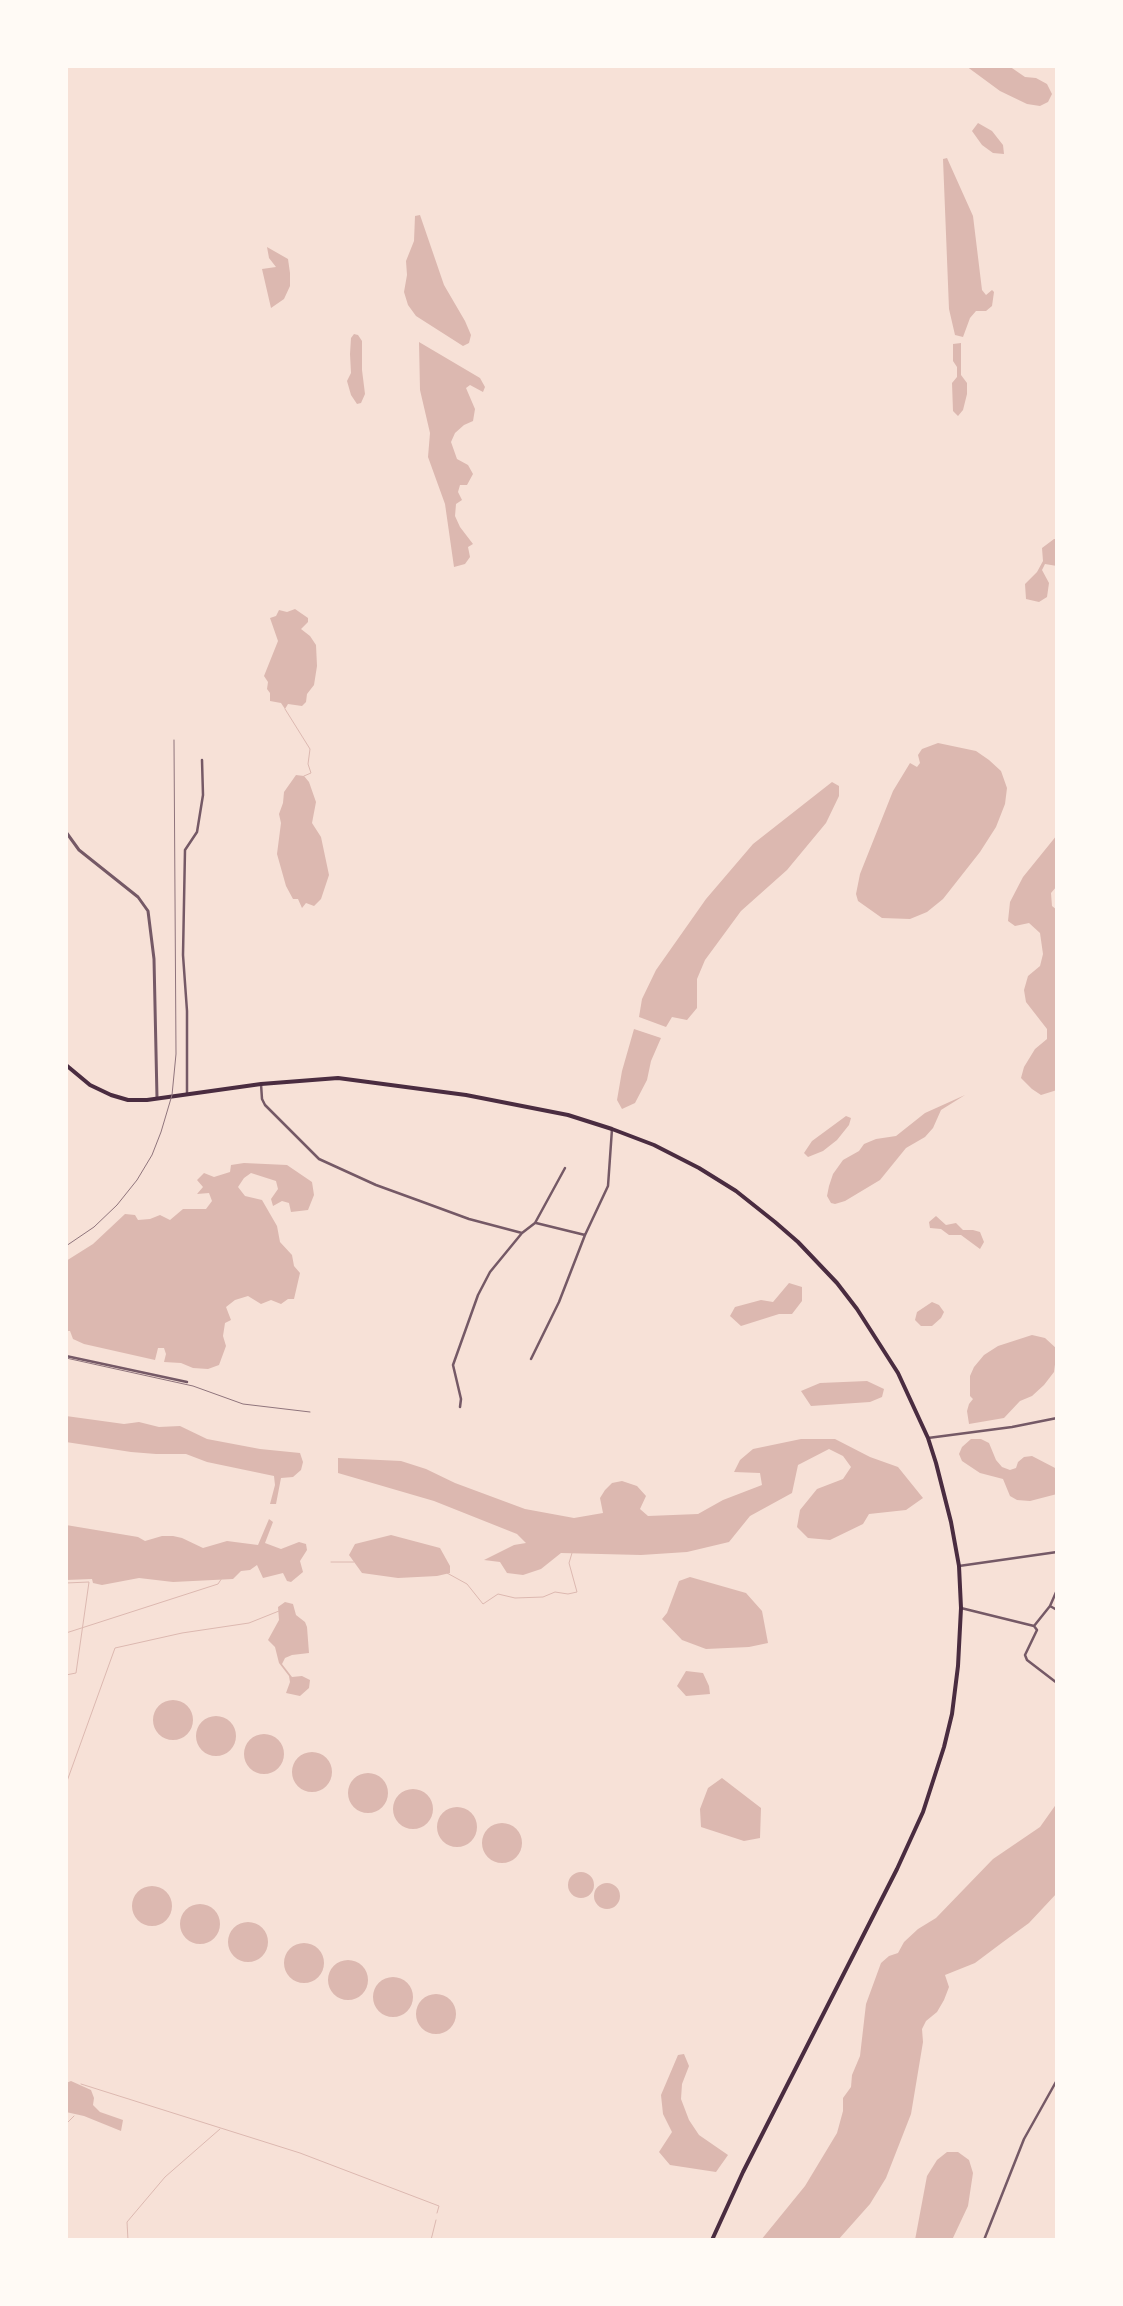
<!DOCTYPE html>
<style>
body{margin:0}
#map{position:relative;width:1123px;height:2306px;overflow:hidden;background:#f7e1d7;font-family:"Golos Text",sans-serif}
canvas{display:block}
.frame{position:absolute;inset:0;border:68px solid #fffaf5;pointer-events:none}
</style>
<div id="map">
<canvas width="1123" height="2306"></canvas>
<div class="frame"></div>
</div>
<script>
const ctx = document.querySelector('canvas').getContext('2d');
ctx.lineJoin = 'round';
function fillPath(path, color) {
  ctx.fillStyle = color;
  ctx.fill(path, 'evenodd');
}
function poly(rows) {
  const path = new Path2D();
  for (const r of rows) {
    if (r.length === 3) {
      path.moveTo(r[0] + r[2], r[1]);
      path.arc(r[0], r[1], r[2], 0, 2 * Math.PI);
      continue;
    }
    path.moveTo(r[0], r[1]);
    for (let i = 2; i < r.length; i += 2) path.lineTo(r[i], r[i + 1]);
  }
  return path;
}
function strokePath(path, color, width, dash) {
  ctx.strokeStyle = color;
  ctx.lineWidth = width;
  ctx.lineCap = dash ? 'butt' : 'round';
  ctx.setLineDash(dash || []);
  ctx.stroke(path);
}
const water = poly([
 [966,66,1009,66,1025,77,1036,78,1047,84,1052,94,1048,102,1040,106,1027,104,1000,91],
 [978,123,992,131,1003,145,1004,154,993,153,982,145,972,131],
 [947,158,973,216,982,290,986,295,992,290,994,292,992,306,986,311,976,311,970,318,963,337,955,335,949,309,943,159],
 [420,215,444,285,465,321,471,335,469,343,463,346,416,316,408,305,404,292,407,275,406,261,414,241,415,216],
 [267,247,288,259,290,273,290,286,284,299,271,308,262,269,276,267,269,258],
 [354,334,358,335,362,341,362,370,365,394,361,403,357,404,351,395,347,381,351,373,350,354,351,338],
 [419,342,480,378,485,387,483,392,470,385,466,388,475,409,473,421,464,425,455,433,451,442,457,459,468,465,473,474,467,485,460,485,458,492,462,500,456,504,455,516,460,527,473,544,468,547,470,557,465,564,454,567,445,504,428,457,430,433,420,390],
 [961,343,961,375,967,383,967,394,963,410,958,416,953,411,952,383,957,377,957,367,953,361,953,344],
 [1054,539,1057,539,1057,566,1045,564,1042,570,1049,583,1047,597,1039,602,1026,599,1025,584,1037,572,1043,561,1042,548],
 [295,609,308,618,308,622,301,629,310,636,316,645,317,666,314,685,307,694,306,702,302,706,288,704,285,709,281,703,270,701,270,693,267,689,268,682,264,676,278,641,270,618,276,616,279,610,287,612],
 [938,743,976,751,989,760,1001,771,1007,788,1005,804,996,827,980,852,943,899,927,912,910,919,882,918,858,901,856,894,860,874,893,791,910,763,917,767,920,763,918,755,922,749],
 [296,775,304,776,309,782,316,802,312,823,321,837,329,875,321,899,314,906,306,903,302,908,298,899,293,899,286,886,277,854,281,823,279,814,283,803,284,792],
 [832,782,839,786,839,796,826,823,787,870,741,911,705,960,697,979,697,1008,687,1020,672,1017,666,1027,639,1017,642,999,656,970,706,899,753,844],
 [1057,835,1057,886,1051,893,1052,906,1057,910,1057,1090,1041,1095,1032,1089,1021,1078,1024,1067,1035,1049,1047,1039,1047,1029,1026,1002,1024,990,1028,976,1040,966,1043,954,1040,933,1029,923,1015,926,1008,921,1010,902,1023,877],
 [634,1029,661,1038,651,1061,647,1080,635,1103,622,1109,617,1100,622,1071],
 [965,1095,941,1110,933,1128,925,1137,906,1148,880,1180,845,1201,835,1204,831,1203,827,1196,829,1186,833,1174,843,1160,859,1151,864,1144,876,1139,896,1136,925,1113],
 [846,1116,851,1118,849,1125,837,1140,823,1151,808,1157,804,1153,812,1141],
 [244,1163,287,1165,312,1182,314,1195,308,1210,291,1212,289,1203,282,1201,273,1206,271,1199,278,1189,276,1181,251,1173,244,1178,238,1187,245,1196,262,1200,277,1226,280,1242,292,1255,294,1266,300,1273,294,1299,288,1299,281,1304,271,1300,261,1304,248,1296,235,1300,226,1307,231,1320,225,1323,223,1336,226,1346,219,1365,208,1369,193,1368,181,1363,164,1362,166,1354,164,1348,158,1348,155,1360,84,1344,73,1339,70,1331,66,1331,66,1261,93,1244,125,1214,135,1215,138,1220,150,1219,160,1215,170,1220,183,1209,206,1209,212,1201,209,1193,197,1194,203,1187,197,1180,204,1173,214,1177,230,1172,231,1165],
 [936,1216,946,1225,956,1223,963,1230,973,1230,980,1232,984,1242,980,1249,961,1235,949,1235,941,1229,930,1228,929,1222],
 [789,1283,802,1287,802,1301,792,1314,779,1314,741,1326,730,1316,735,1307,761,1300,773,1302],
 [932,1302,939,1305,944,1312,941,1318,932,1326,921,1326,915,1320,917,1312],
 [1032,1335,1045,1338,1057,1349,1054,1372,1044,1385,1032,1396,1020,1401,1004,1418,969,1424,967,1411,969,1404,973,1399,970,1396,970,1376,974,1367,984,1355,998,1346],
 [867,1381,884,1389,882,1397,870,1402,811,1406,801,1391,820,1383],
 [66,1416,124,1424,139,1422,159,1427,180,1426,207,1439,260,1449,300,1453,303,1462,301,1470,293,1477,281,1478,276,1504,270,1504,275,1485,274,1476,207,1462,186,1454,156,1454,131,1452,66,1442],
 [801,1439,835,1439,870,1457,898,1467,923,1498,906,1510,869,1514,863,1524,830,1540,808,1538,797,1527,800,1510,817,1489,843,1479,851,1467,843,1456,829,1449,798,1465,792,1493,750,1516,729,1542,687,1552,641,1555,561,1553,541,1569,523,1575,507,1573,500,1562,484,1560,514,1545,526,1543,517,1534,434,1501,338,1473,338,1458,401,1461,426,1469,455,1483,525,1509,574,1518,603,1513,600,1498,605,1490,612,1483,622,1481,637,1486,646,1496,640,1509,648,1516,698,1514,723,1500,762,1485,760,1473,734,1472,740,1460,753,1449],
 [971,1439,981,1439,989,1443,996,1460,1002,1467,1010,1470,1016,1468,1018,1462,1024,1457,1032,1456,1057,1469,1057,1494,1030,1501,1017,1500,1010,1496,1003,1479,980,1473,962,1461,959,1454,962,1447],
 [269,1519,273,1522,265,1543,281,1549,299,1542,306,1544,307,1550,300,1561,303,1572,291,1582,287,1581,283,1573,263,1578,257,1565,250,1570,241,1571,233,1579,173,1582,139,1578,102,1585,93,1583,92,1579,66,1580,66,1525,138,1537,145,1541,162,1536,173,1536,182,1538,203,1548,227,1541,258,1545],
 [391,1535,440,1548,450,1566,450,1573,437,1576,398,1578,362,1573,349,1555,355,1544],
 [690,1577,746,1593,762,1611,768,1643,749,1647,706,1649,682,1640,662,1619,667,1613,679,1581],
 [285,1602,293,1604,296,1615,305,1622,307,1627,309,1653,292,1655,285,1658,282,1664,292,1677,302,1676,310,1680,309,1688,300,1696,286,1693,290,1682,289,1676,279,1663,275,1647,268,1640,279,1620,278,1607],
 [686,1671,703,1673,709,1686,710,1694,686,1696,677,1686],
 [173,1720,20],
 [216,1736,20],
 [264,1754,20],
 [312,1772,20],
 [368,1793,20],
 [722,1778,761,1808,760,1838,744,1841,701,1827,700,1809,708,1788],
 [413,1809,20],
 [1057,1803,1057,1893,1029,1923,1003,1942,975,1963,945,1975,949,1987,944,2000,937,2012,926,2021,922,2029,923,2042,911,2114,886,2178,870,2204,838,2240,761,2240,805,2186,837,2133,843,2111,843,2098,851,2087,852,2075,860,2056,866,2004,881,1963,889,1956,898,1953,904,1942,918,1929,936,1918,993,1859,1040,1827],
 [457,1827,20],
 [502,1843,20],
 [581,1885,13],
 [607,1896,13],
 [152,1906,20],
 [200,1924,20],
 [248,1942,20],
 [304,1963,20],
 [348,1980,20],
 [393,1997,20],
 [436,2014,20],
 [684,2054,689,2066,682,2084,681,2099,689,2120,699,2135,728,2155,716,2172,670,2165,659,2152,672,2132,663,2114,661,2095,678,2055],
 [71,2081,91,2090,94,2098,93,2105,100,2112,123,2120,121,2131,84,2116,66,2112,66,2083],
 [947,2152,958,2152,969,2160,973,2173,968,2206,952,2240,915,2240,927,2176,937,2160]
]);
const stream = poly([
 [285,709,310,749,308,764,311,773,304,776],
 [331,1562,354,1562],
 [447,1573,467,1584,483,1604,498,1594,515,1598,543,1597,555,1592,568,1594,577,1592,569,1563,572,1553],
 [66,1583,89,1582,76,1673,66,1675],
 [66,1633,218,1584,222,1578],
 [66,1784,115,1648,182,1633,249,1623,279,1611],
 [81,2084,300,2153,439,2206,437,2213],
 [66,2124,74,2116],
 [128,2240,127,2222,165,2177,220,2129],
 [431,2240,436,2220]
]);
const minor = poly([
 [261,1084,262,1099,265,1105,319,1159,376,1185,420,1201,469,1219,522,1233],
 [187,1093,187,1011,183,955,185,850,197,832,203,795,202,760],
 [536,1223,585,1235],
 [66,1356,187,1382],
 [531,1359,559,1302,585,1235,608,1186,612,1129],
 [460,1407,461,1399,453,1365,478,1295,490,1272,522,1233,535,1223,565,1168],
 [928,1438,1012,1427,1057,1418],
 [959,1566,1057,1552],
 [1050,1606,1057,1610],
 [961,1608,1034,1626,1050,1606,1057,1590],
 [1034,1626,1037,1630,1025,1655,1027,1660,1057,1683],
 [984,2240,1024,2139,1057,2080]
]);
const tertiary = poly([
 [66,832,79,850,138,897,148,911,154,959,157,1098]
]);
const secondary = poly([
 [66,1065,90,1085,111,1095,128,1100,147,1100,261,1084,338,1078,466,1095,568,1115,612,1129,654,1145,699,1168,736,1191,775,1222,798,1242,837,1283,857,1309,898,1373,928,1438,936,1463,951,1522,959,1566,961,1608,958,1666,952,1714,944,1747,923,1812,897,1869,743,2172,712,2240]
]);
const rail = poly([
 [66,1246,94,1227,117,1205,137,1180,152,1155,161,1132,172,1095,176,1054,174,740],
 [66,1358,193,1386,243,1404,310,1412]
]);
fillPath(water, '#dcb8b0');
strokePath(stream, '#dcb8b0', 1);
strokePath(minor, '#755966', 2.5);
strokePath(tertiary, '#755966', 3);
strokePath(secondary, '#4a2c40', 4);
strokePath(rail, '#8f747c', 1);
</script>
